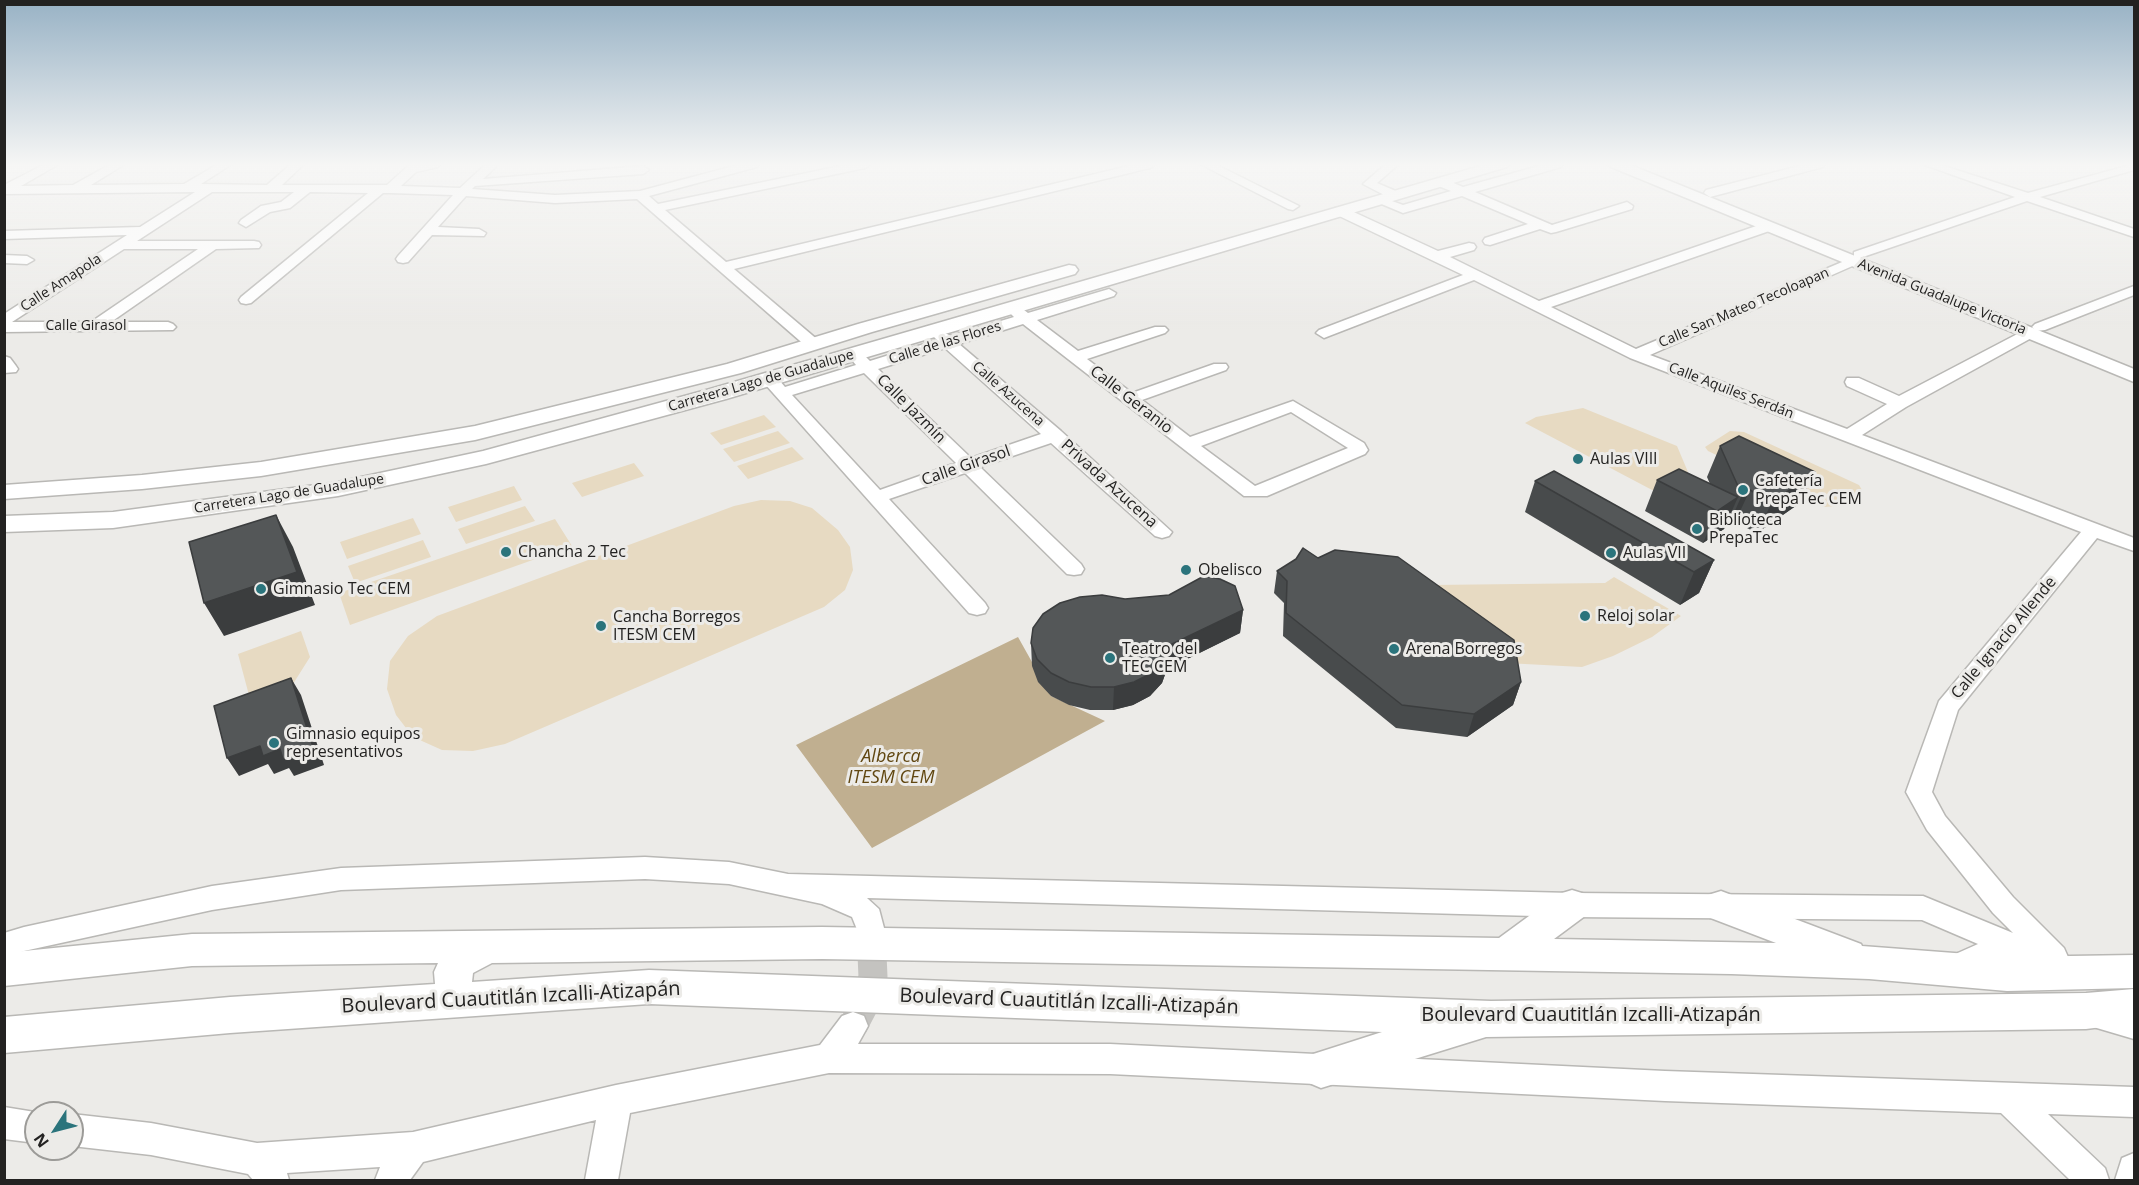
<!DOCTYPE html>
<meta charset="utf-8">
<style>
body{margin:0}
#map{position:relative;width:2139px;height:1185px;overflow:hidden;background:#ecebe8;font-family:"Open Sans",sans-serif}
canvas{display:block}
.frame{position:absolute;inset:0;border:6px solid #232221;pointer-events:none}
.north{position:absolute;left:24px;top:1101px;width:60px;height:60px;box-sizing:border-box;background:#ecebe8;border:2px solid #9c9b98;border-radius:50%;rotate:234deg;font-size:16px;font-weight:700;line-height:24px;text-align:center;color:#232221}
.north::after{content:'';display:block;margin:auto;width:21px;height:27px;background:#2b747c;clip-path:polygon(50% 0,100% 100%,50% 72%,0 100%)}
</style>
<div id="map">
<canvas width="2139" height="1185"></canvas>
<div class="frame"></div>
<div class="north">N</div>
</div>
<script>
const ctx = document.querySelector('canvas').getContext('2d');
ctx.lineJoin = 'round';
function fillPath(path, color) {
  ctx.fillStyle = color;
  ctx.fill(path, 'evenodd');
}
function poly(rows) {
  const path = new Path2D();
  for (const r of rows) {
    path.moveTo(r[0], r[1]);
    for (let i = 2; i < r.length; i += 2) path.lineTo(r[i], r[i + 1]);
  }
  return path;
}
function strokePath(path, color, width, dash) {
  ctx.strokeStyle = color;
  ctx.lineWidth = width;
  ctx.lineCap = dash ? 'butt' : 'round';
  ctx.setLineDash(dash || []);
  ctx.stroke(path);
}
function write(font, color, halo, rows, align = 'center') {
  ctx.font = font + ' "Open Sans",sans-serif';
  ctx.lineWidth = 6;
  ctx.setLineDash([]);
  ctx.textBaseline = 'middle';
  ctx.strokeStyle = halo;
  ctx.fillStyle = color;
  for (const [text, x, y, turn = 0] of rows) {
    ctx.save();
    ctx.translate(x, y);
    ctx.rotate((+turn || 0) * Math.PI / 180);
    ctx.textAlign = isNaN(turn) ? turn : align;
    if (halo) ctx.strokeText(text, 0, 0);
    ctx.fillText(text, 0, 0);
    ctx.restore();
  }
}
const green = poly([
 [1583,408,1677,446,1688,472,1654,491,1525,423,1536,417],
 [764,415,776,427,721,445,710,433],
 [778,431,790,443,734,462,723,449],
 [1730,431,1744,432,1859,485,1862,490,1837,506,1825,507,1708,451,1705,447],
 [792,447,804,459,748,479,737,466],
 [634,463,644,476,582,497,572,483],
 [514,486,522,500,456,522,448,507],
 [761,500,790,501,812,508,838,530,850,547,853,570,845,590,824,607,505,744,473,751,442,750,413,737,396,715,387,689,390,661,408,636,437,616,734,506],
 [525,506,535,521,466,544,458,529],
 [413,518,421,534,347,559,340,542],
 [555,519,572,546,350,625,339,593],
 [423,540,431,557,355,583,348,566],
 [1614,577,1681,616,1652,637,1613,656,1582,667,1506,663,1432,585,1605,583],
 [301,631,310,657,293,684,250,699,238,654]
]);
const water = poly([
 [1018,637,1051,696,1105,721,872,848,796,745]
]);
const minorTunnel = poly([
 [853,1026,866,1001,873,977,871,932]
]);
const minor = poly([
 [45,164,59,164,21,186,73,185,111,164,125,164,91,185,184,184,218,164,232,164,201,184,267,185,291,164,304,164,282,185,387,185,408,166,420,164,440,164,438,167,416,172,401,186,460,188,486,164,499,164,483,179,643,166,649,170,643,174,475,186,472,189,555,195,640,191,741,164,759,164,757,167,649,196,658,204,850,164,871,164,865,168,665,210,726,262,1137,164,1156,164,1150,168,734,269,819,341,821,344,819,347,813,349,807,347,637,199,555,203,466,196,438,227,479,229,486,233,484,236,432,235,408,262,403,263,398,262,396,259,398,256,453,195,390,193,383,193,251,303,246,304,241,303,239,300,241,297,368,193,310,192,290,208,270,212,246,227,239,223,241,220,261,206,281,202,294,192,212,192,137,241,254,241,259,242,261,245,259,248,216,249,111,322,168,322,173,324,176,327,173,330,4,332,4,314,127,235,4,239,4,231,140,227,195,192,4,194,4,185,45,164],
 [124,249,198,249,91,322,12,322,124,249],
 [1200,164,1215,164,1299,206,1293,210,1288,209,1200,164],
 [1386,164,1399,164,1377,183,1398,192,1400,195,1398,198,1390,198,1363,184,1386,164],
 [1546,164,1563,164,1561,167,1475,192,1552,225,1627,202,1633,206,1632,209,1556,232,1551,233,1540,229,1490,245,1485,244,1483,241,1485,238,1528,224,1462,196,1403,213,1372,200,1378,196,1403,205,1451,191,1436,185,1434,182,1436,179,1444,179,1463,187,1546,164],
 [1807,164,1825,164,1823,167,1710,197,1704,193,1706,190,1807,164],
 [1922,164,1938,164,2028,193,2134,164,2134,170,2040,197,2134,229,2134,237,2027,201,1857,259,1857,264,1650,355,1847,429,1887,404,1847,386,1845,382,1847,378,1859,378,1899,396,2025,330,2034,329,2032,327,2035,324,2134,286,2134,295,2045,330,2036,331,2038,333,2035,336,1906,407,1862,435,2134,538,2134,551,2097,538,1958,710,1932,792,1945,816,2013,897,2064,948,2068,957,2064,966,2054,970,2044,966,2039,961,2028,967,1983,968,1961,978,1951,974,1947,965,1951,956,1978,944,1922,920,1572,917,867,898,879,909,884,928,880,937,870,940,860,937,852,917,822,904,729,884,645,879,341,890,212,910,24,951,4,958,4,933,24,927,212,886,341,868,645,857,729,862,788,874,1572,893,1923,896,2013,933,1993,913,1927,830,1906,792,1939,701,2081,532,1630,358,1474,280,1329,336,1324,338,1316,333,1319,330,1463,275,1335,214,1334,211,1335,208,1345,208,1438,251,1469,243,1474,244,1476,247,1474,250,1450,257,1539,301,1762,224,1772,224,1774,227,1772,230,1551,307,1636,349,1854,257,1854,252,2015,197,1922,164],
 [4,255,27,256,34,260,27,264,4,263,4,255],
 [1109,289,1116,293,1114,296,1037,320,1078,351,1155,327,1165,327,1168,330,1165,333,1087,359,1132,393,1214,364,1226,364,1228,367,1226,370,1142,400,1190,437,1293,401,1364,443,1368,450,1365,454,1267,496,1244,496,1023,324,959,344,1061,431,1172,532,1169,536,1162,538,1155,536,1051,443,980,467,1081,564,1084,569,1081,574,1074,575,1067,574,965,473,889,499,985,603,988,608,985,613,977,615,969,613,765,384,773,379,779,380,785,387,856,365,850,358,852,355,864,355,870,361,937,340,933,336,935,333,941,331,951,336,1014,317,1004,307,1006,304,1016,304,1028,313,1109,289],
 [945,348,1041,434,971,458,878,369,945,348],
 [864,373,956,463,880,490,792,395,864,373],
 [1291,412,1348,448,1255,486,1201,446,1291,412],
 [4,356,10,358,16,366,18,369,16,372,4,373,4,356],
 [2101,1002,2134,1011,2134,1039,2090,1026,2086,1016,2090,1006,2101,1002],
 [853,1012,864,1016,868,1026,858,1044,1110,1044,1665,1071,2134,1087,2134,1117,2048,1114,2105,1168,2109,1180,2070,1180,2001,1113,1665,1101,1110,1074,829,1073,630,1113,618,1180,585,1180,596,1120,423,1162,410,1180,375,1180,380,1167,287,1173,289,1180,253,1180,248,1174,151,1155,72,1146,72,1114,151,1123,257,1143,413,1132,616,1085,820,1045,842,1016,853,1012],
 [4,1107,41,1113,36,1113,36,1143,4,1139,4,1107],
 [2134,1153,2134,1180,2115,1180,2122,1158,2134,1153]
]);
const major = poly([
 [1487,164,1510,164,1507,167,726,399,486,464,338,496,113,528,4,532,4,516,113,512,338,482,483,451,710,389,1487,164],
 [1608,164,1628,164,2134,369,2134,382,1611,167,1608,164],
 [1069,265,1075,266,1078,270,1075,274,872,332,741,373,475,440,261,476,142,489,4,499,4,485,142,475,261,462,475,426,727,364,858,324,1069,265],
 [1572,890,1585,894,1590,905,1585,916,1554,939,1776,943,1708,917,1703,906,1708,895,1721,891,1861,944,1862,946,2007,957,2134,955,2134,988,2007,991,1869,979,1731,974,822,959,492,963,473,973,472,982,649,970,1491,1001,2086,993,2134,989,2134,1023,2086,1029,1486,1037,1321,1088,1307,1082,1301,1069,1307,1056,1382,1032,649,1004,230,1033,4,1053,4,1017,230,997,435,984,434,972,438,963,192,966,4,986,4,953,192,934,822,927,1499,938,1559,894,1572,890]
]);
const wall = poly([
 [1720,446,1815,472,1800,503,1757,533,1735,522,1728,526,1727,523,1724,529,1703,543,1645,511,1657,480,1710,484,1707,477],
 [1535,481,1714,560,1699,593,1680,605,1525,512],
 [1318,558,1521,682,1513,705,1467,737,1396,728,1283,636,1284,603,1274,593,1277,571],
 [1125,599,1243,610,1240,633,1167,669,1162,683,1150,696,1133,705,1113,710,1090,710,1069,705,1051,696,1038,682,1032,666,1031,643]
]);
const shadedWall = poly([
 [1815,472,1800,503,1757,533,1772,502],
 [1750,490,1735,522,1728,526,1742,495],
 [1738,497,1724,529,1703,543,1717,511],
 [276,515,293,547,315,605,224,636,204,603],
 [1714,560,1699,593,1680,605,1694,572],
 [1243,610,1240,633,1167,669,1162,683,1150,696,1133,705,1113,710,1114,687,1168,646],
 [291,678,301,695,324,765,294,776,289,768,274,774,268,764,239,776,227,758,260,746,280,749],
 [1521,682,1513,705,1467,737,1474,714]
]);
const building = poly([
 [1739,436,1815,472,1772,502,1750,490,1742,495,1720,446,1739,436],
 [1679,469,1738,497,1717,511,1657,480,1679,469],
 [1554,471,1714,560,1694,572,1535,481,1554,471],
 [276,515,297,572,204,603,189,542,276,515],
 [1303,548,1318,558,1335,550,1398,557,1514,640,1521,682,1474,714,1402,705,1286,613,1287,581,1277,571,1296,559,1303,548],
 [1204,576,1220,579,1235,586,1243,610,1168,646,1163,660,1152,673,1134,682,1114,687,1091,687,1069,682,1051,673,1037,659,1031,643,1033,628,1043,614,1060,603,1080,597,1102,595,1125,599,1169,595,1204,576],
 [291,678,313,747,283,759,280,749,263,756,260,746,227,758,214,706,291,678]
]);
const markers = [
 [1578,459,6,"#2b747c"],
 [1743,490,6,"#2b747c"],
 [1697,529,6,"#2b747c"],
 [506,552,6,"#2b747c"],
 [1611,553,6,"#2b747c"],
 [1186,570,6,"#2b747c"],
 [261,589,6,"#2b747c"],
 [1585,616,6,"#2b747c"],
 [601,626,6,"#2b747c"],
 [1394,649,6,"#2b747c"],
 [1110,658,6,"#2b747c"],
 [274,743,6,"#2b747c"]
];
const farStreetnames = [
 ["Calle Amapola",61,283,-33],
 ["Avenida Guadalupe Victoria",1942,297,22],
 ["Calle San Mateo Tecoloapan",1744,308,-23],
 ["Calle Girasol",86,326],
 ["Calle de las Flores",945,343,-17],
 ["Carretera Lago de Guadalupe",761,381,-16],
 ["Calle Aquiles Serdán",1731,391,21],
 ["Calle Azucena",1008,394,41],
 ["Carretera Lago de Guadalupe",289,494,-9]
];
const streetNames = [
 ["Calle Geranio",1131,400,38],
 ["Calle Jazmín",911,409,45],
 ["Calle Girasol",966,466,-19],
 ["Privada Azucena",1109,484,42],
 ["Calle Ignacio Allende",2004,638,-50]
];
const poiNames = [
 ["Aulas VIII",1590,459],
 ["Cafetería",1755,481],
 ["PrepaTec CEM",1755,499],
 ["Biblioteca",1709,520],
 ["PrepaTec",1709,538],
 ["Chancha 2 Tec",518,552],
 ["Aulas VII",1623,553],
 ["Obelisco",1198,570],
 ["Gimnasio Tec CEM",273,589],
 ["Reloj solar",1597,616],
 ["Cancha Borregos",613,617],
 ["ITESM CEM",613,635],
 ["Teatro del",1122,649],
 ["TEC CEM",1122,667],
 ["Arena Borregos",1406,649],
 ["Gimnasio equipos",286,734],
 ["representativos",286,752]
];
const waterNames = [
 ["Alberca",891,757],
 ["ITESM CEM",891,778]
];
const nearStreetnames = [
 ["Boulevard Cuautitlán Izcalli-Atizapán",511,998,-3],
 ["Boulevard Cuautitlán Izcalli-Atizapán",1069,1002,2],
 ["Boulevard Cuautitlán Izcalli-Atizapán",1591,1015]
];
fillPath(green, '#e7dac2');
fillPath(water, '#c0af90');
strokePath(minorTunnel, '#c4c3c0', 29, [29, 15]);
strokePath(minor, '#b9b8b5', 3);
strokePath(major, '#b9b8b5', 3);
fillPath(minor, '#fff');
fillPath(major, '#fff');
fillPath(wall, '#484b4c');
fillPath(shadedWall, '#3b3d3e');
fillPath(building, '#545758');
strokePath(building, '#3b3d3e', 1.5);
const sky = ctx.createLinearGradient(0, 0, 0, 329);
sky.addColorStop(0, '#98b2c5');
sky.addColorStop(0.5, '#f6f6f5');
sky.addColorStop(1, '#f6f6f500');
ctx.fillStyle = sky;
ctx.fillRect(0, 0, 2139, 329);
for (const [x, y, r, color] of markers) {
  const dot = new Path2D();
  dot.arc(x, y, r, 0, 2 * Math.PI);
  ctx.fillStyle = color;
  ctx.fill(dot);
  strokePath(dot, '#ecebe8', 2);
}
write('14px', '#232221', '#ecebe8', farStreetnames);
write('16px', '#232221', '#ecebe8', streetNames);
write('16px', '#232221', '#ecebe8', poiNames, 'left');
write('italic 18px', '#614711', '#ecebe8', waterNames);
write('20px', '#232221', '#ecebe8', nearStreetnames);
</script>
